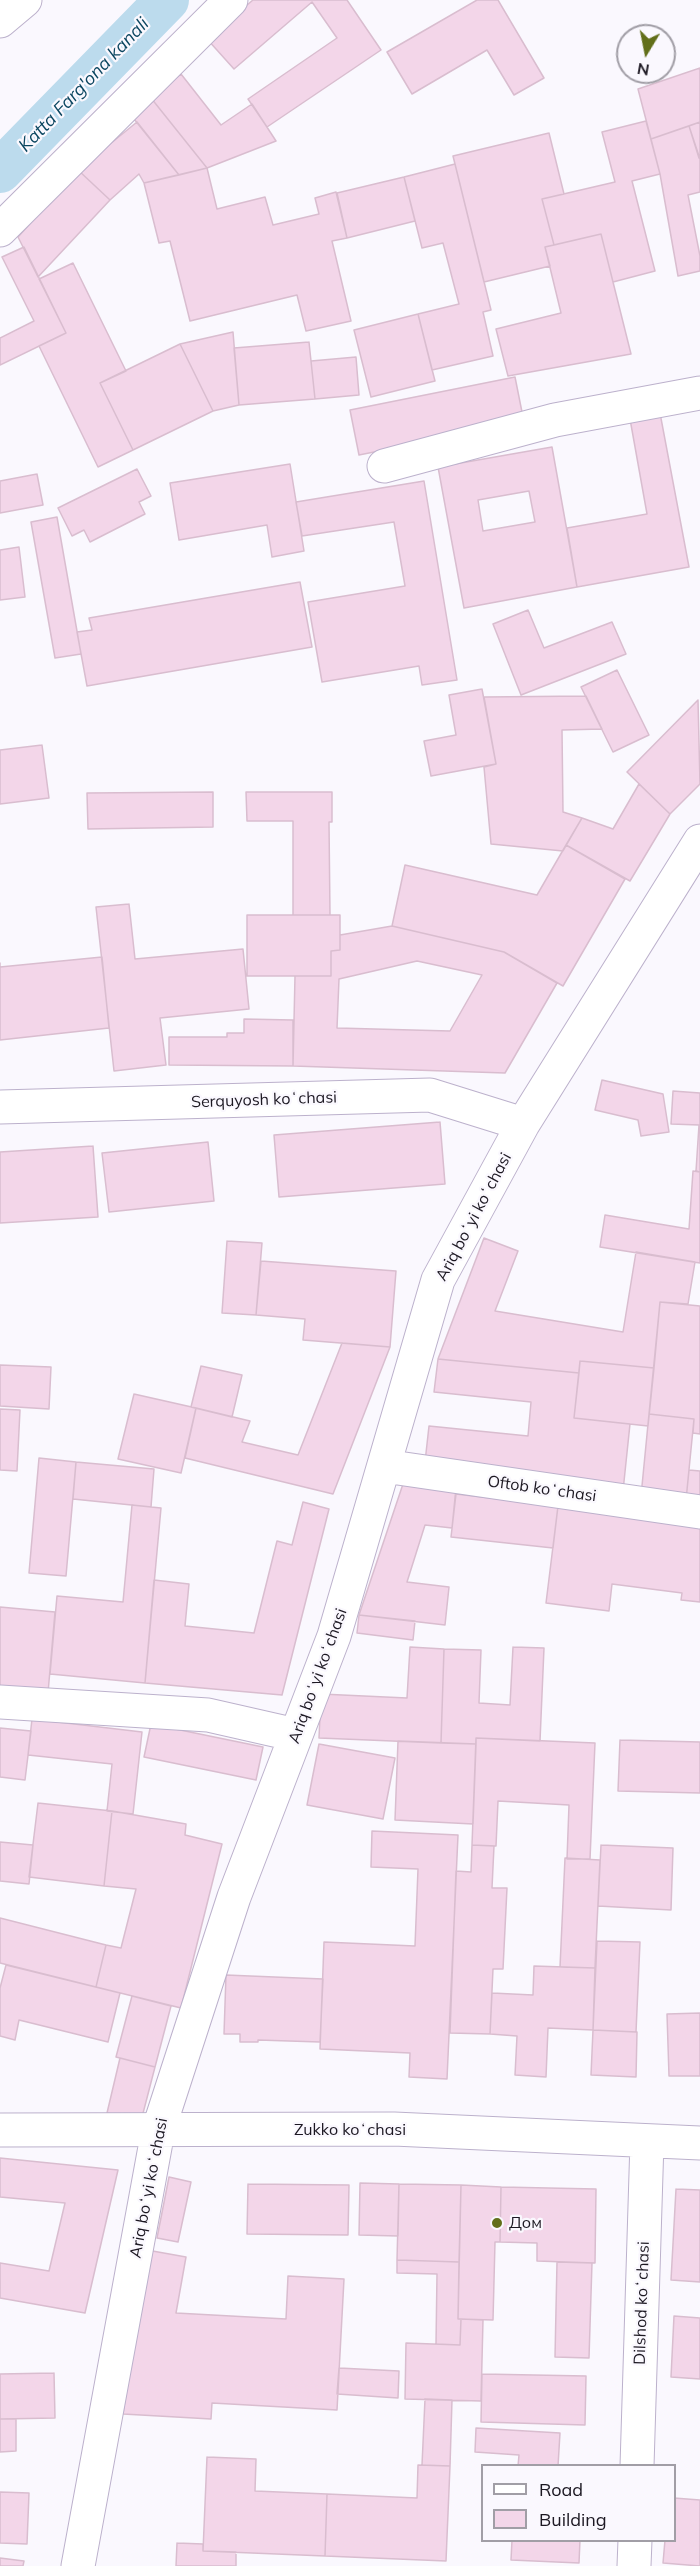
<!DOCTYPE html>
<meta charset="utf-8">
<style>
body{margin:0}
#map{position:relative;width:700px;height:2566px;overflow:hidden;background:#faf8fe;font-family:Mulish,sans-serif}
canvas{display:block}
.legend{position:absolute;left:481px;top:2464px;width:195px;height:78px;box-sizing:border-box;background:#faf8fe;border:2px solid #a19ea6;margin:0;padding:8px 10px;list-style:none;font-size:18px;color:#1c1822}
.legend li{display:flex;align-items:center;gap:12px;height:30px}
.legend b{width:30px;border:2px solid #a19ea6}
.north{position:absolute;left:616px;top:24px;width:60px;height:60px;box-sizing:border-box;background:#faf8fe;border:2px solid #a19ea6;border-radius:50%;rotate:190deg;font-size:16px;font-weight:700;line-height:24px;text-align:center;color:#1c1822}
.north::after{content:'';display:block;margin:auto;width:21px;height:27px;background:#626f1a;clip-path:polygon(50% 0,100% 100%,50% 72%,0 100%)}
</style>
<div id="map">
<canvas width="700" height="2566"></canvas>
<ul class="legend">
<li><b style="height:8px;background:#fff"></b>Road</li>
<li><b style="height:16px;background:#f3d6e9"></b>Building</li>
</ul>
<div class="north">N</div>
</div>
<script>
const ctx = document.querySelector('canvas').getContext('2d');
ctx.lineJoin = 'round';
function poly(rows) {
  const path = new Path2D();
  for (const r of rows) {
    path.moveTo(r[0], r[1]);
    for (let i = 2; i < r.length; i += 2) path.lineTo(r[i], r[i + 1]);
  }
  return path;
}
function strokePath(path, color, width, dash) {
  ctx.strokeStyle = color;
  ctx.lineWidth = width;
  ctx.lineCap = dash ? 'butt' : 'round';
  ctx.setLineDash(dash || []);
  ctx.stroke(path);
}
function fillPath(path, color) {
  ctx.fillStyle = color;
  ctx.fill(path, 'evenodd');
}
function write(font, color, halo, rows, align = 'center') {
  ctx.font = font + ' Mulish,sans-serif';
  ctx.lineWidth = 4.5;
  ctx.setLineDash([]);
  ctx.textBaseline = 'middle';
  ctx.strokeStyle = halo;
  ctx.fillStyle = color;
  for (const [text, x, y, turn = 0] of rows) {
    ctx.save();
    ctx.translate(x, y);
    ctx.rotate((+turn || 0) * Math.PI / 180);
    ctx.textAlign = isNaN(turn) ? turn : align;
    if (halo) ctx.strokeText(text, 0, 0);
    ctx.fillText(text, 0, 0);
    ctx.restore();
  }
}
const canal = poly([
 [0,171,167,0]
]);
const building = poly([
 [253,0,347,0,381,50,267,127,248,99,337,38,312,2,234,69,207,39,253,0],
 [477,0,498,0,544,78,514,95,487,50,412,94,387,52,477,0],
 [700,68,700,122,651,139,638,89,700,68],
 [181,74,221,125,252,104,276,141,207,168,151,98,181,74],
 [151,98,207,168,179,175,130,114,151,98],
 [646,121,660,174,632,181,655,271,613,282,601,234,554,245,542,199,615,182,602,132,646,121],
 [137,122,179,175,144,183,139,174,110,200,78,170,137,122],
 [700,122,700,158,699,158,689,126,700,122],
 [689,126,700,159,700,192,688,195,700,256,700,271,678,276,660,174,651,139,689,126],
 [549,133,564,194,542,199,554,245,545,247,550,266,484,282,453,156,549,133],
 [455,164,491,310,483,312,493,356,432,370,418,314,459,304,443,243,422,248,404,177,455,164],
 [207,168,217,209,265,197,273,225,319,214,315,198,336,192,347,238,332,241,351,321,306,331,297,295,190,321,170,241,159,243,144,183,207,168],
 [78,170,110,200,38,277,18,237,78,170],
 [404,177,415,221,347,238,337,193,404,177],
 [601,234,631,354,508,376,496,329,561,313,545,247,601,234],
 [24,247,66,333,0,365,0,338,34,321,2,257,24,247],
 [73,263,126,371,100,383,133,450,98,467,39,346,66,333,39,279,73,263],
 [418,314,435,381,371,397,354,330,418,314],
 [233,332,239,405,213,411,180,344,233,332],
 [309,342,315,399,239,405,234,348,309,342],
 [180,344,213,411,133,450,100,383,180,344],
 [356,357,359,395,315,399,311,361,356,357],
 [515,377,524,422,359,455,350,410,515,377],
 [660,413,689,567,577,587,567,528,647,514,630,419,660,413],
 [552,447,577,587,464,608,438,467,552,447],
 [529,491,535,522,483,531,478,500,529,491],
 [290,464,304,551,272,557,267,525,179,540,170,483,290,464],
 [137,469,151,496,139,502,145,514,90,542,84,530,72,536,58,508,137,469],
 [37,474,43,505,0,513,0,481,37,474],
 [424,481,457,680,422,685,419,666,322,682,308,602,405,586,394,522,302,536,296,502,424,481],
 [57,517,81,654,55,658,31,522,57,517],
 [19,547,25,597,0,600,0,550,19,547],
 [300,582,312,647,87,686,77,632,92,630,89,618,300,582],
 [528,610,544,648,612,622,626,654,521,695,493,624,528,610],
 [617,670,649,735,613,752,581,687,617,670],
 [482,689,496,764,431,776,424,741,456,735,449,695,482,689],
 [586,696,602,729,562,730,563,812,582,818,563,851,491,844,484,767,496,764,484,697,586,696],
 [698,700,700,784,670,814,627,772,698,700],
 [42,745,49,798,0,804,0,750,42,745],
 [639,784,670,814,630,881,566,845,582,818,613,829,639,784],
 [213,792,213,827,88,829,87,793,213,792],
 [246,792,332,792,332,822,329,822,330,915,293,915,293,821,247,821,246,792],
 [566,845,625,879,563,986,504,952,392,926,405,865,537,895,566,845],
 [129,904,135,959,243,949,249,1009,160,1018,166,1065,114,1071,96,907,129,904],
 [247,915,340,915,340,950,331,951,331,976,247,976,247,915],
 [392,926,504,952,557,983,505,1073,293,1066,295,976,331,976,331,951,340,950,340,935,392,926],
 [417,961,482,975,450,1031,337,1028,339,979,417,961],
 [102,957,109,1028,0,1040,0,963,0,967,102,957],
 [244,1019,293,1020,293,1066,169,1065,169,1037,227,1037,227,1033,244,1033,244,1019],
 [602,1080,663,1094,669,1132,641,1136,638,1120,595,1110,602,1080],
 [673,1091,700,1093,700,1172,696,1171,699,1125,671,1124,673,1091],
 [440,1122,445,1184,279,1197,274,1135,440,1122],
 [208,1142,214,1201,109,1212,102,1153,208,1142],
 [93,1146,98,1217,0,1223,0,1152,93,1146],
 [693,1171,700,1172,700,1263,600,1247,605,1215,689,1229,693,1171],
 [484,1238,518,1251,495,1311,623,1332,636,1252,695,1262,688,1304,660,1302,654,1368,580,1361,579,1373,438,1359,484,1238],
 [227,1241,262,1243,256,1315,222,1313,227,1241],
 [261,1261,396,1271,390,1347,303,1340,305,1319,256,1315,261,1261],
 [660,1302,700,1306,700,1434,693,1433,694,1419,649,1414,660,1302],
 [342,1343,390,1347,333,1494,185,1458,196,1408,250,1421,242,1442,298,1455,342,1343],
 [438,1359,579,1373,574,1418,630,1424,623,1491,424,1471,429,1426,528,1436,531,1402,434,1392,438,1359],
 [580,1361,654,1368,648,1426,574,1418,580,1361],
 [0,1365,51,1367,49,1409,0,1406,0,1365],
 [201,1366,242,1375,232,1417,191,1407,201,1366],
 [134,1394,196,1408,181,1473,118,1459,134,1394],
 [0,1409,20,1410,17,1471,0,1470,0,1409],
 [649,1414,694,1419,686,1500,641,1496,649,1414],
 [39,1458,76,1462,66,1576,29,1573,39,1458],
 [76,1462,154,1469,151,1507,73,1499,76,1462],
 [689,1470,700,1471,700,1502,686,1500,689,1470],
 [404,1481,456,1488,452,1528,425,1525,407,1582,449,1587,445,1625,359,1615,404,1481],
 [456,1494,558,1506,553,1548,451,1537,456,1494],
 [303,1502,329,1509,282,1695,145,1683,154,1580,189,1584,185,1626,254,1633,277,1541,292,1545,303,1502],
 [132,1505,161,1508,145,1683,50,1674,57,1596,123,1602,132,1505],
 [558,1506,700,1523,700,1602,681,1600,682,1593,612,1584,609,1611,546,1603,558,1506],
 [0,1607,55,1612,48,1693,0,1688,0,1607],
 [359,1615,415,1621,413,1640,357,1633,359,1615],
 [410,1647,444,1649,441,1743,319,1738,321,1694,407,1698,410,1647],
 [513,1647,544,1648,540,1741,476,1738,476,1744,441,1743,444,1649,481,1650,479,1703,510,1705,513,1647],
 [32,1719,142,1732,133,1814,107,1811,112,1764,28,1755,32,1719],
 [151,1724,263,1747,256,1780,144,1757,151,1724],
 [0,1728,31,1731,25,1780,0,1777,0,1728],
 [476,1738,595,1743,590,1859,567,1859,569,1805,498,1801,496,1846,472,1845,476,1738],
 [620,1740,700,1742,700,1793,618,1791,620,1740],
 [398,1741,476,1744,473,1824,395,1820,398,1741],
 [319,1744,395,1758,383,1819,307,1805,319,1744],
 [38,1803,112,1811,104,1886,29,1877,38,1803],
 [112,1811,186,1824,185,1835,222,1844,181,2008,96,1987,106,1945,121,1948,136,1889,104,1886,112,1811],
 [372,1831,458,1835,447,2079,409,2077,410,2053,320,2049,324,1942,415,1946,418,1869,371,1867,372,1831],
 [0,1842,33,1845,29,1884,0,1881,0,1842],
 [472,1845,494,1846,492,1888,507,1888,503,1969,493,1969,490,2034,450,2033,456,1871,471,1872,472,1845],
 [601,1845,673,1848,671,1910,598,1906,601,1845],
 [565,1858,600,1860,595,1968,560,1967,565,1858],
 [0,1918,106,1945,96,1987,0,1963,0,1918],
 [597,1941,640,1942,636,2032,593,2030,597,1941],
 [6,1965,120,1993,108,2042,19,2020,15,2040,0,2036,0,1988,6,1965],
 [534,1966,595,1968,593,2030,548,2028,546,2077,515,2075,517,2036,490,2034,492,1993,533,1995,534,1966],
 [226,1975,323,1979,320,2042,258,2040,258,2042,240,2042,240,2034,224,2034,226,1975],
 [132,1996,171,2006,155,2067,116,2057,132,1996],
 [700,2013,700,2076,669,2076,667,2014,700,2013],
 [593,2030,637,2032,636,2077,591,2075,593,2030],
 [120,2058,155,2067,141,2121,107,2113,120,2058],
 [0,2158,118,2170,85,2313,0,2298,0,2263,49,2271,65,2203,0,2197,0,2158],
 [169,2177,191,2182,178,2242,157,2238,169,2177],
 [360,2183,399,2184,398,2236,359,2235,360,2183],
 [248,2184,349,2185,348,2235,247,2234,248,2184],
 [399,2184,461,2185,459,2262,397,2260,399,2184],
 [461,2185,501,2187,500,2242,495,2242,493,2320,458,2319,461,2185],
 [501,2187,596,2189,595,2263,537,2261,537,2243,500,2242,501,2187],
 [676,2189,700,2190,700,2282,671,2280,676,2189],
 [147,2250,186,2257,176,2313,286,2319,288,2276,344,2279,337,2410,212,2403,211,2419,123,2414,147,2250],
 [397,2260,459,2262,458,2319,461,2319,460,2345,436,2344,437,2274,397,2273,397,2260],
 [557,2262,592,2263,589,2358,555,2357,557,2262],
 [674,2316,700,2318,700,2379,671,2377,674,2316],
 [461,2319,483,2320,481,2401,405,2399,406,2343,460,2345,461,2319],
 [339,2368,399,2371,398,2398,337,2394,339,2368],
 [54,2373,55,2418,0,2419,0,2374,54,2373],
 [482,2374,586,2376,585,2425,481,2422,482,2374],
 [425,2399,452,2400,450,2466,422,2465,425,2399],
 [0,2419,16,2419,16,2451,0,2452,0,2419],
 [476,2428,560,2433,558,2466,518,2466,519,2455,475,2452,476,2428],
 [207,2457,256,2459,255,2491,327,2494,325,2556,203,2551,207,2457],
 [418,2465,450,2466,446,2561,325,2556,327,2494,417,2498,418,2465],
 [0,2492,29,2493,27,2544,0,2543,0,2492],
 [674,2498,700,2500,700,2566,663,2563,665,2540,674,2540,674,2498],
 [512,2540,580,2540,579,2563,511,2560,512,2540],
 [177,2543,203,2544,203,2551,236,2552,236,2566,176,2566,177,2543],
 [0,2558,24,2561,23,2566,0,2566,0,2558]
]);
const minor = poly([
 [0,21,25,0],
 [0,230,231,0],
 [384,466,555,420,700,393],
 [0,1107,430,1095,523,1124],
 [384,1466,700,1512],
 [0,1702,208,1715,296,1735],
 [0,2130,394,2129,700,2143],
 [637,2466,647,2141],
 [78,2566,158,2131,234,1897,334,1636,438,1280,523,1124,700,841],
 [634,2566,635,2540]
]);
const markers = [
 [497,2223,6,"#626f1a"]
];
const streetNames = [
 ["Serquyosh koʻchasi",264,1100,-2],
 ["Ariq boʻyi koʻchasi",474,1217,-62],
 ["Oftob koʻchasi",542,1489,8],
 ["Ariq boʻyi koʻchasi",318,1676,-70],
 ["Zukko koʻchasi",350,2130],
 ["Ariq boʻyi koʻchasi",149,2188,-79],
 ["Dilshod koʻchasi",642,2303,-88]
];
const poiNames = [
 ["Дом",509,2223]
];
const waterNames = [
 ["Katta Farg'ona kanali",84,85,-46]
];
strokePath(canal, '#bcdbed', 44);
fillPath(building, '#f3d6e9');
strokePath(building, '#d9bdcf', 1.5);
strokePath(minor, '#bcb1cc', 35);
strokePath(minor, '#fff', 33);
for (const [x, y, r, color] of markers) {
  const dot = new Path2D();
  dot.arc(x, y, r, 0, 2 * Math.PI);
  ctx.fillStyle = color;
  ctx.fill(dot);
  strokePath(dot, '#faf8fe', 2);
}
write('16px', '#1c1822', '#faf8fe', streetNames);
write('16px', '#1c1822', '#faf8fe', poiNames, 'left');
write('italic 18px', '#0b4660', '#faf8fe', waterNames);
</script>
